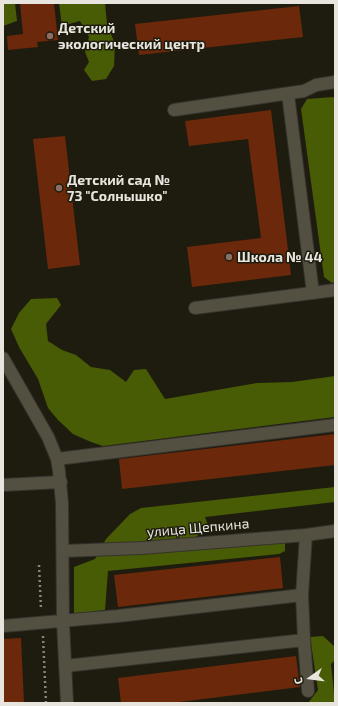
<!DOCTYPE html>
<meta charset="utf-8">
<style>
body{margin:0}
#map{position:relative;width:338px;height:706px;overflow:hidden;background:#1e1c0f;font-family:"Exo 2",sans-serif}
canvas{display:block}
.frame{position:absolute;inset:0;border:4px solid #e7e5dd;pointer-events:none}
.north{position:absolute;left:290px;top:658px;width:40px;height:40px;-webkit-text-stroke:3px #1e1c0f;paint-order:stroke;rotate:256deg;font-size:11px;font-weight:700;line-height:16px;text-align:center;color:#e7e5dd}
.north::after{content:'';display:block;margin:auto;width:14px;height:18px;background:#e7e5dd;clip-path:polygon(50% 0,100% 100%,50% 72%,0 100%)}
</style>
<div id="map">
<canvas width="338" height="706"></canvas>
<div class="frame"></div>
<div class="north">С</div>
</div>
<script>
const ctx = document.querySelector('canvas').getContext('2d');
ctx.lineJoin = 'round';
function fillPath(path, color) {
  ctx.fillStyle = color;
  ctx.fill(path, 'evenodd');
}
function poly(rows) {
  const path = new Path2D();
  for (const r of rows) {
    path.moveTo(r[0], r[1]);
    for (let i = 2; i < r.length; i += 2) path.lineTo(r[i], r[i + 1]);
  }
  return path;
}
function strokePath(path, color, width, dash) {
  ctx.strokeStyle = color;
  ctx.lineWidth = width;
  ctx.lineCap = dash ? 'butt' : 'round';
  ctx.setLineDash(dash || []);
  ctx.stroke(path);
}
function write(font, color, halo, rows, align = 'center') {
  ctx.font = font + ' "Exo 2",sans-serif';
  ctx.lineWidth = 3;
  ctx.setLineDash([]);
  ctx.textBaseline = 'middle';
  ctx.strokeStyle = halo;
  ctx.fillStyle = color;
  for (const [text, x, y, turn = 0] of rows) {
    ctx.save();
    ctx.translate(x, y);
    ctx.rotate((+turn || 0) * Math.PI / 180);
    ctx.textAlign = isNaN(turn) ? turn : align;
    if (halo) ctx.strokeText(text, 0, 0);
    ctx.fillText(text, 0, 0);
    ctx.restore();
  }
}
const forest = poly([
 [3,3,15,3,17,21,3,26],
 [59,3,105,3,107,24,115,44,114,66,106,79,92,81,84,70,89,62,85,52,89,37,80,21,62,26],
 [333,97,335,99,335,282,332,283,324,277,301,109,307,99],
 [57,298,61,305,46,324,48,341,62,350,76,355,91,367,110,370,126,382,134,370,146,369,165,399,257,383,292,382,335,376,335,417,103,446,91,442,73,434,58,420,48,408,38,379,19,347,11,329,19,313,31,299],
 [335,487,335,502,205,517,208,525,196,537,196,549,285,541,285,551,279,554,108,571,105,610,74,614,74,567,95,559,106,539,130,514,141,508],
 [323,636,335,647,335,660,331,664,335,703,308,703,318,690,310,637]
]);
const building = poly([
 [20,3,54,3,58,40,37,42,38,47,8,50,7,36,23,34],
 [299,6,303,37,139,55,135,24],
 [271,110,291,275,192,287,187,247,261,238,248,139,189,146,185,121],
 [65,136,80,265,48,269,33,139],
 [335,434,335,465,122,489,119,459],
 [280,557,283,588,118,607,114,575],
 [21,638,24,703,3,703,3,639],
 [296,656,300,687,171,703,121,703,118,678]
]);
const path = poly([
 [39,565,41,609],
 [43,636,46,703]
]);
const minor = poly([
 [288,94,313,293],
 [174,110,304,91,316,85,335,82],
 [195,308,335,290],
 [3,358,48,437,57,459,59,471,62,503,63,622,67,703],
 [57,459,335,425],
 [3,485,61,482],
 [63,551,141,548,306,535,335,531],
 [302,595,304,640,308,691],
 [3,626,118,616,302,595,306,535],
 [65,666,304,640]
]);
const markers = [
 [50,36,4,"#8d6e63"],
 [59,188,4,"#8d6e63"],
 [229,257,4,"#8d6e63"]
];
const poiNames = [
 ["Детский",58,28],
 ["экологический центр",58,44],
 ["Детский сад №",67,180],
 ["73 \"Солнышко\"",67,196],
 ["Школа № 44",237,257]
];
const streetNames = [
 ["улица Щепкина",198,528,-5]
];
fillPath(forest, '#485b05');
fillPath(building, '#6c280b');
strokePath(minor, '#35332d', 14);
strokePath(path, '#88867b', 2.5, [2, 3]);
strokePath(minor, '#535042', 12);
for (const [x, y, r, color] of markers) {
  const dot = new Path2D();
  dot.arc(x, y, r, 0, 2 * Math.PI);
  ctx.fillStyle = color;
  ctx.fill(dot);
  strokePath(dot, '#1e1c0f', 1.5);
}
write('bold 14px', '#e7e5dd', '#1e1c0f', poiNames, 'left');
write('14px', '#e7e5dd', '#1e1c0f', streetNames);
</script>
